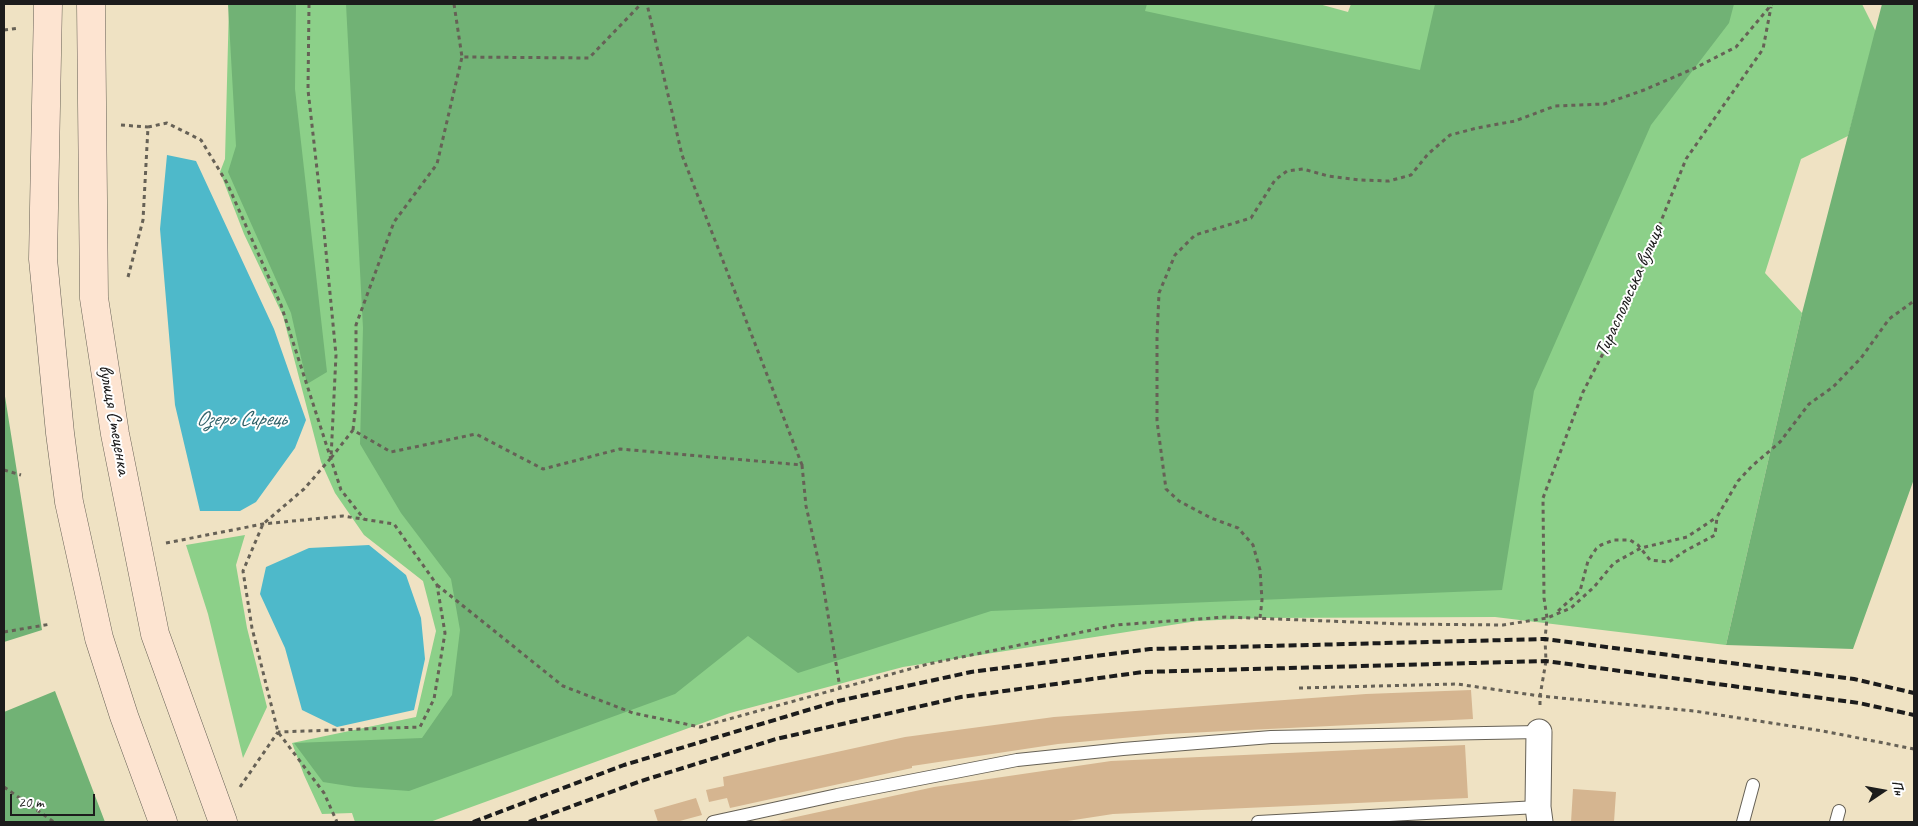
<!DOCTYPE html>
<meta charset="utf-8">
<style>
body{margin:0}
#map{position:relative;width:1918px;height:826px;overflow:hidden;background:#efe2c3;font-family:Caveat,sans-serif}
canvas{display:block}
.frame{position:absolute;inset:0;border:5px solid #1c1c1c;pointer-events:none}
.north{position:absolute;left:1858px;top:766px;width:50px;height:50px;-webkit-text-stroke:4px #fff;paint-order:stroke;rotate:78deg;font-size:14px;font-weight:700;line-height:20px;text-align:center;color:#1c1c1c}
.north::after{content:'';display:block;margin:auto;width:18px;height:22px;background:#1c1c1c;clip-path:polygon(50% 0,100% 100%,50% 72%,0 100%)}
.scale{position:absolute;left:10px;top:794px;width:85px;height:22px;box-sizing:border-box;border:2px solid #1c1c1c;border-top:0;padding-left:6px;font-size:15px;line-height:18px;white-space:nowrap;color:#1c1c1c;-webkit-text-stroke:4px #fff;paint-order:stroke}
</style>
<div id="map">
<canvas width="1918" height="826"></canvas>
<div class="frame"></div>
<div class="north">Пн</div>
<div class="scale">20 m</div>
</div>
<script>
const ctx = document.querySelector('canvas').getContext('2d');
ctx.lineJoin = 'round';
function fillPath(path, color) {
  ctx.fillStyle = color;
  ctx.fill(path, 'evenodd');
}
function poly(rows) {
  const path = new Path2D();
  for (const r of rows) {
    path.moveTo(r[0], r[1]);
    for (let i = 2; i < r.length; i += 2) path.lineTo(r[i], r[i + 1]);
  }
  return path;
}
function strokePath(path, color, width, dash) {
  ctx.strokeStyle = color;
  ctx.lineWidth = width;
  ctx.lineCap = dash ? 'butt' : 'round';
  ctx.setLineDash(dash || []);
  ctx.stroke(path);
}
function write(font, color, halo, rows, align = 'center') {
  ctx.font = font + ' Caveat,sans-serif';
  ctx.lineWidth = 4;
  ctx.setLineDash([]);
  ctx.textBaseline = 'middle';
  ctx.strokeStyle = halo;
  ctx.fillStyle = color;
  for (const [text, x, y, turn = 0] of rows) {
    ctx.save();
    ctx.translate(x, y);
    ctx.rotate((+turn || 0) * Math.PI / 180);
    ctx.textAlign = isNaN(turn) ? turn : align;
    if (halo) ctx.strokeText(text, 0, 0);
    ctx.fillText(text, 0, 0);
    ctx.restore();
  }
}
const green = poly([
 [229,4,1319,4,1348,12,1351,4,1862,4,1876,32,1848,136,1801,159,1765,273,1802,313,1726,645,1495,617,1260,618,1197,621,903,667,730,713,430,822,355,822,352,813,322,814,304,775,292,743,416,717,436,631,423,581,364,535,335,493,321,462,283,316,244,234,220,172,225,159],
 [245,535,236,565,247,628,267,707,243,758,208,614,186,545]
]);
const forest = poly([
 [228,4,296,4,295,89,327,372,307,384,291,313,228,172,236,146],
 [346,4,1147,4,1145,11,1420,70,1435,4,1734,4,1729,23,1651,125,1534,391,1502,590,991,611,798,673,748,636,675,694,409,791,355,787,323,782,294,743,422,738,452,695,460,630,451,579,401,513,360,444,363,328],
 [1882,4,1914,4,1914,479,1853,649,1726,645,1802,313],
 [4,390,42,630,4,642],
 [55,691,105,822,4,822,4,712]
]);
const water = poly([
 [167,155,196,161,274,329,306,420,295,448,256,502,240,511,200,511,175,405,160,229],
 [369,545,406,575,421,618,425,659,414,710,337,727,302,710,285,648,260,594,266,567,309,548]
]);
const building = poly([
 [1471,690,1473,719,1166,734,1058,744,912,766,912,768,730,808,727,798,709,802,706,790,724,786,723,777,905,737,1054,717,1366,694],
 [1465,745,1468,798,1113,814,1061,822,773,822,934,787,1111,761],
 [1573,789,1616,792,1614,822,1571,822],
 [696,798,702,815,676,822,658,822,654,810]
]);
const path = poly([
 [309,4,308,90,324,231,336,355,331,458,304,489,263,524,243,571,252,628,278,732,324,793,337,822],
 [454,4,462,57,589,58,641,4],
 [4,30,19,28],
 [121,125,148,127],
 [128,277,143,220,148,127,167,123,201,140,227,183,281,305,341,490,364,519],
 [353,430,356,403,356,325,394,222,437,164,462,57],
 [331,458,353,430,391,452,476,434,543,469,620,449,802,465,682,155,647,4],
 [802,465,806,506,821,572,840,688],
 [4,470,21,475],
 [166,543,263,524,343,516,394,524,437,585,445,633,434,699,420,727,278,732],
 [437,585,563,686,633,713,700,727,928,664,1116,625,1226,617,1403,624,1503,625,1547,618,1571,608,1594,587,1614,563,1641,548,1687,537,1717,517],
 [1558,611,1580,591,1588,561,1596,549,1601,545,1614,540,1630,540,1638,545,1650,560,1669,562,1685,551,1715,535,1717,517,1738,481,1752,466,1780,442,1809,404,1833,387,1861,358,1889,319,1914,301],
 [1260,618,1262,600,1260,570,1253,545,1238,528,1211,518,1179,501,1166,489,1157,421,1157,338,1159,293,1175,255,1195,235,1251,218,1275,180,1287,171,1303,169,1328,176,1360,180,1389,181,1411,175,1428,154,1450,135,1477,128,1515,121,1555,106,1604,104,1644,90,1695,68,1736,47,1772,4],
 [4,632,51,624],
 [1299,688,1457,684,1540,696,1694,711,1823,731,1914,749],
 [1540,705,1540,696,1546,661,1545,639,1547,618,1544,598,1543,498,1583,392,1625,311,1686,159,1763,49,1771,7],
 [4,787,54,822],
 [240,787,278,732]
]);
const service = poly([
 [713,822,837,795,1017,760,1123,749,1271,737,1539,732],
 [1258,822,1538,807],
 [1743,822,1753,785],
 [1836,822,1839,811]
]);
const minor = poly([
 [1539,732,1538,807,1540,822]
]);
const secondary = poly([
 [48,4,43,259,60,433,69,502,99,638,124,716,163,822],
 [91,4,94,298,115,434,155,634,223,822]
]);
const rail = poly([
 [473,822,624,765,838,701,971,672,1150,649,1545,639,1854,679,1914,693],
 [529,822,638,782,776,739,961,697,1143,672,1546,661,1859,703,1914,715]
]);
const streetNames = [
 ["Тираспольська вулиця",1630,291,-66],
 ["вулиця Стеценка",114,420,80]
];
const waterNames = [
 ["Озеро Сирець",241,419]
];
fillPath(green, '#8cd089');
fillPath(forest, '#71b275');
fillPath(water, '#4eb9ca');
fillPath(building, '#d5b590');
strokePath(service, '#666156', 14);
strokePath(minor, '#666156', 27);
strokePath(secondary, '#666156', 29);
strokePath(path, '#666156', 3, [4, 4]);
strokePath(service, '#fff', 12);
strokePath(minor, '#fff', 25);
strokePath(secondary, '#fde4d1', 28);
strokePath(rail, '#1c1c1c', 4, [8, 4]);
write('20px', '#1c1c1c', '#fff', streetNames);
write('italic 21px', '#32636a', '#fff', waterNames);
</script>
